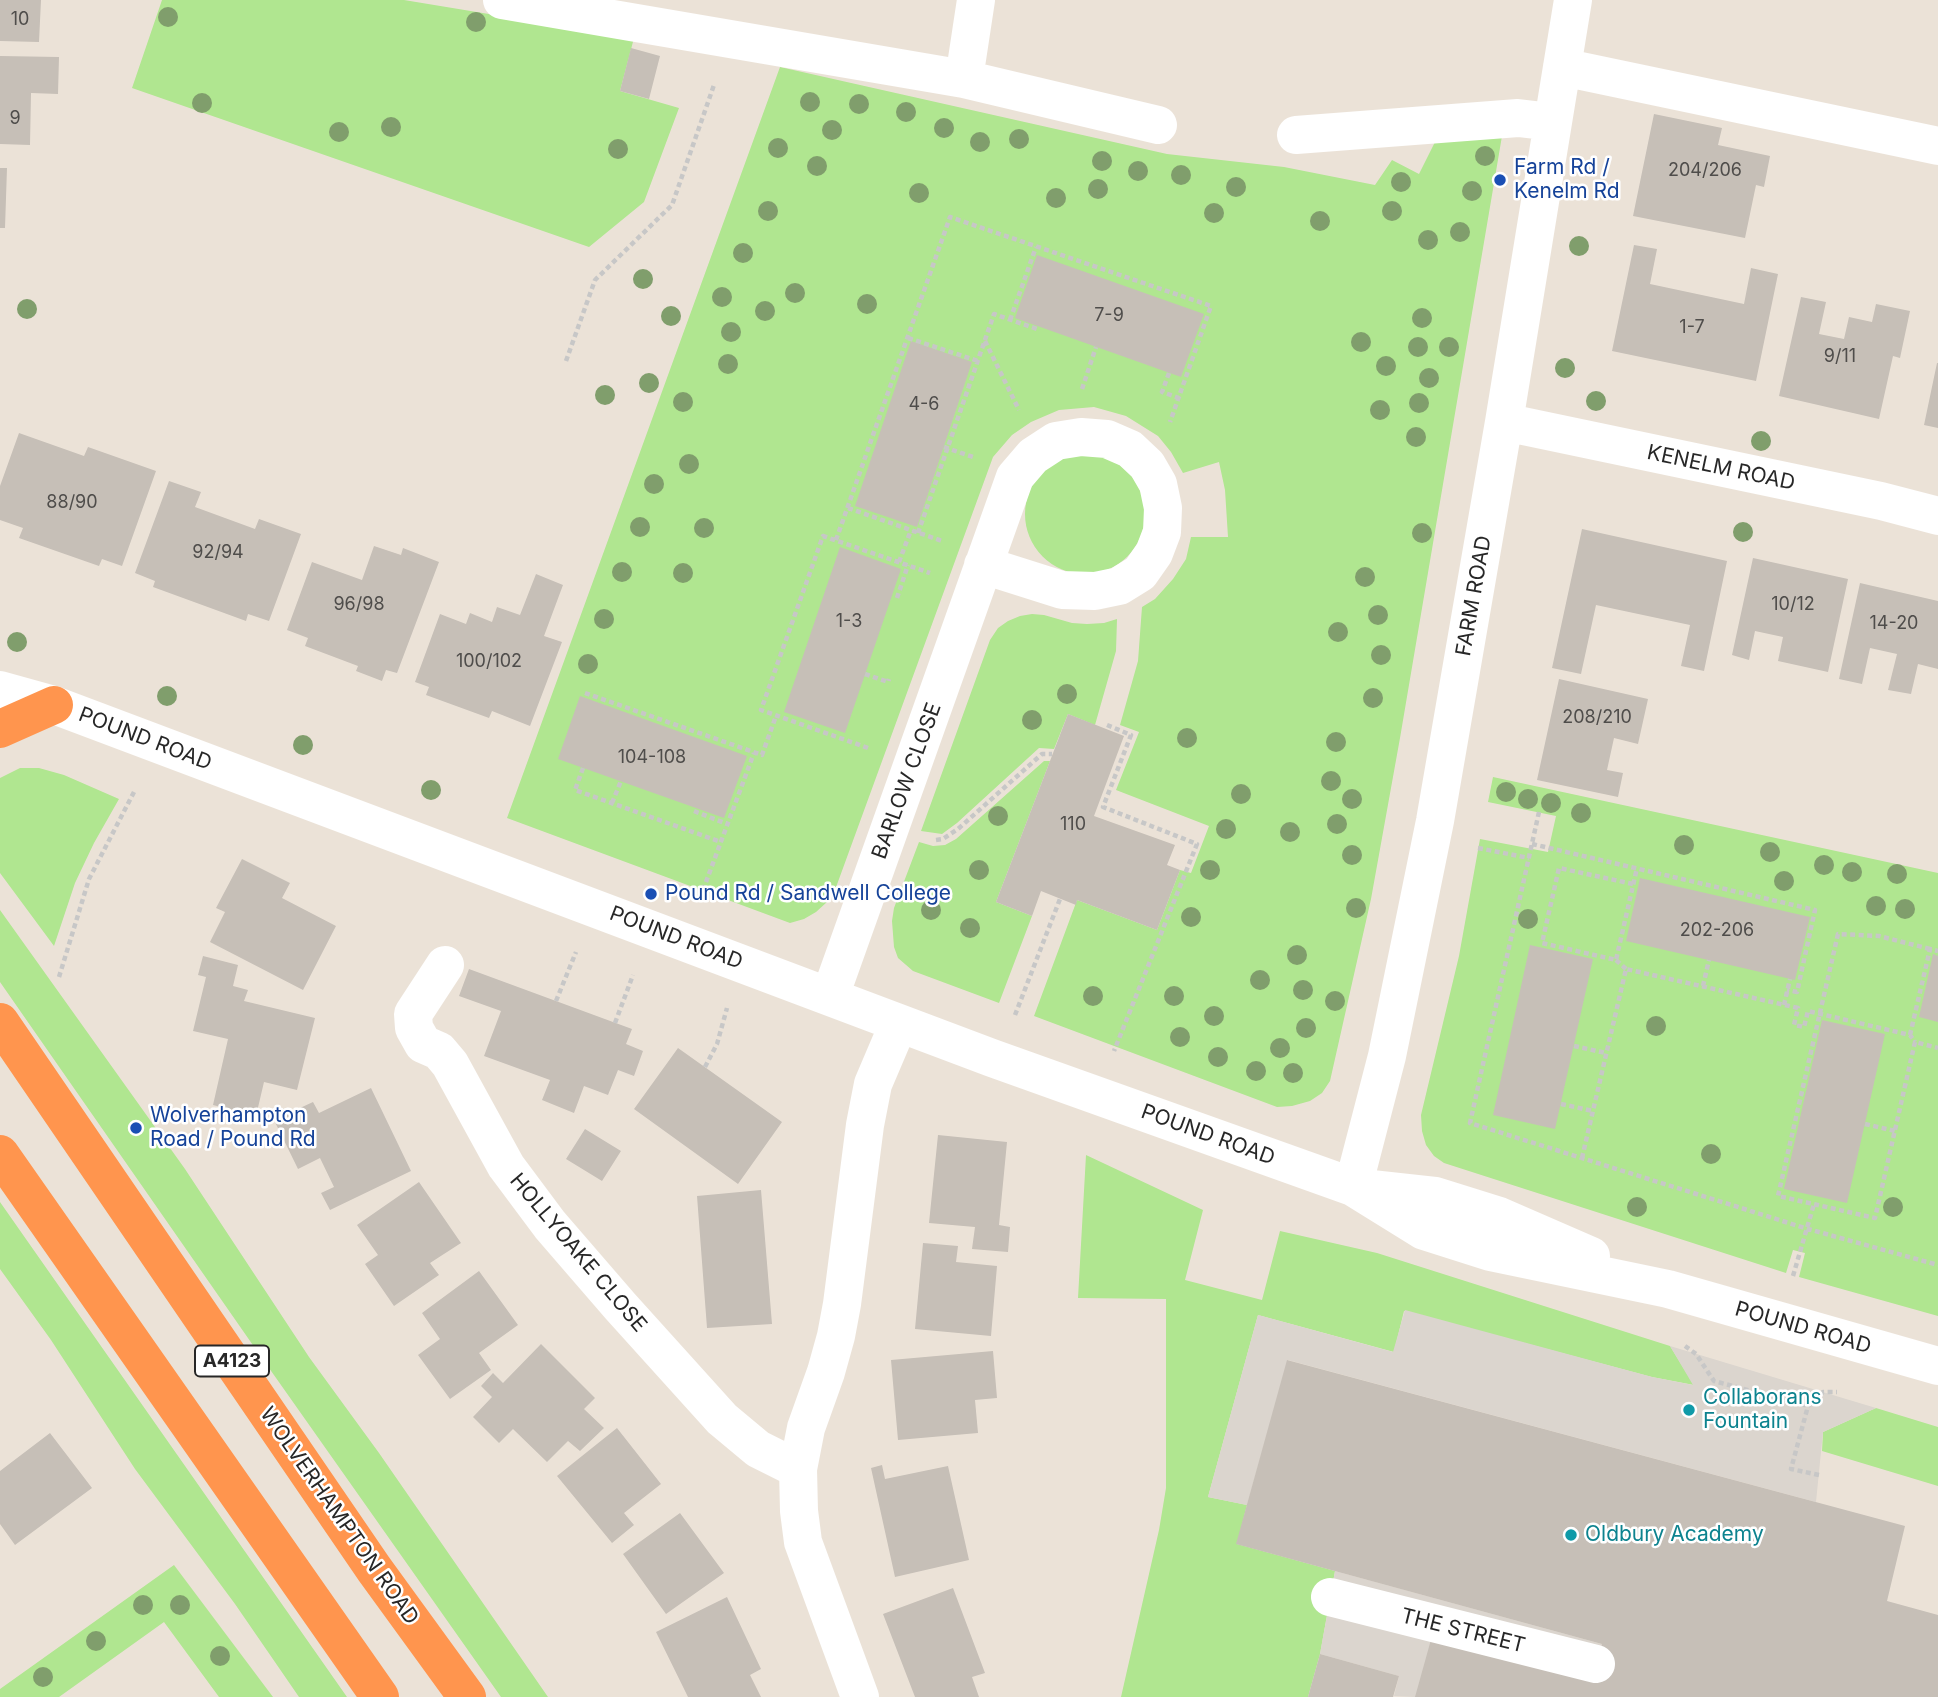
<!DOCTYPE html>
<style>
body{margin:0}
canvas{display:block;background:#ebe2d7}
</style>
<canvas width="1938" height="1697"></canvas>
<script>
const ctx = document.querySelector('canvas').getContext('2d');
ctx.lineJoin = 'round';
function fillPath(path, color) {
  ctx.fillStyle = color;
  ctx.fill(path, 'evenodd');
}
function poly(rows) {
  const path = new Path2D();
  for (const r of rows) {
    if (r.length === 3) {
      path.moveTo(r[0] + r[2], r[1]);
      path.arc(r[0], r[1], r[2], 0, 2 * Math.PI);
      continue;
    }
    path.moveTo(r[0], r[1]);
    for (let i = 2; i < r.length; i += 2) path.lineTo(r[i], r[i + 1]);
  }
  return path;
}
function strokePath(path, color, width, dash) {
  ctx.strokeStyle = color;
  ctx.lineWidth = width;
  ctx.lineCap = dash ? 'butt' : 'round';
  ctx.setLineDash(dash || []);
  ctx.stroke(path);
}
function write(font, color, halo, rows, align = 'center') {
  ctx.font = font + ' Inter,sans-serif';
  ctx.lineWidth = 5;
  ctx.setLineDash([]);
  ctx.textBaseline = 'middle';
  ctx.strokeStyle = halo;
  ctx.fillStyle = color;
  for (const [text, x, y, turn = 0] of rows) {
    ctx.save();
    ctx.translate(x, y);
    ctx.rotate((+turn || 0) * Math.PI / 180);
    ctx.textAlign = isNaN(turn) ? turn : align;
    if (halo) ctx.strokeText(text, 0, 0);
    ctx.fillText(text, 0, 0);
    ctx.restore();
  }
}
const green = poly([
 [162,0,404,0,634,38,620,91,679,108,644,202,589,247,132,88],
 [780,67,1167,154,1284,167,1375,185,1392,160,1419,174,1438,136,1502,136,1400,738,1371,899,1330,1081,1322,1093,1310,1101,1292,1106,1277,1107,1034,1016,1077,900,1157,930,1180,870,1191,873,1209,826,1116,790,1139,732,1120,725,1138,661,1142,607,1155,599,1173,579,1186,559,1191,537,1228,537,1225,490,1219,462,1183,473,1171,452,1158,436,1126,416,1094,407,1059,410,1031,422,1012,435,993,457,835,890,827,902,816,912,804,919,790,923,507,818],
 [1085,514,60],
 [1032,614,1044,615,1072,623,1087,624,1104,623,1117,619,1116,651,1095,725,1068,714,1054,749,1039,748,957,823,942,834,921,831,990,640,998,628,1008,621,1020,616],
 [1044,761,1050,761,996,902,1032,916,999,1003,913,971,898,958,894,947,892,921,894,908,919,842,933,846,945,845,956,839],
 [20,768,39,768,64,775,119,799,94,843,75,883,54,946,0,873,0,778],
 [1493,777,1938,873,1938,1316,1799,1277,1805,1253,1793,1250,1786,1273,1444,1163,1434,1156,1426,1145,1422,1131,1421,1115,1459,956,1480,839,1548,852,1556,816,1488,802],
 [0,910,185,1169,309,1357,379,1453,548,1697,501,1697,257,1351,0,982],
 [1086,1155,1203,1210,1185,1280,1262,1300,1280,1231,1377,1253,1670,1346,1694,1385,1652,1377,1404,1311,1394,1352,1258,1315,1208,1497,1247,1505,1237,1544,1335,1571,1320,1654,1308,1697,1121,1697,1159,1530,1166,1488,1166,1299,1078,1298],
 [0,1202,143,1406,347,1697,299,1697,235,1604,135,1469,51,1340,0,1269],
 [1876,1408,1938,1427,1938,1486,1822,1451,1823,1432],
 [174,1565,273,1697,219,1697,164,1622,59,1697,0,1697,0,1689]
]);
const plaza = poly([
 [1405,1310,1652,1377,1693,1385,1670,1346,1876,1408,1823,1432,1816,1502,1288,1360,1247,1505,1208,1497,1258,1315,1393,1352],
 [1335,1571,1602,1644,1592,1680,1415,1697,1394,1696,1399,1676,1320,1654]
]);
const building = poly([
 [0,0,41,0,39,42,0,41],
 [631,48,660,56,649,99,620,91],
 [0,56,59,57,58,94,31,93,30,145,0,144],
 [1654,114,1722,128,1718,145,1770,156,1764,187,1756,185,1745,238,1633,216],
 [0,168,7,168,5,228,0,228],
 [1634,245,1657,249,1650,284,1744,304,1751,268,1778,274,1756,381,1612,351],
 [1037,255,1204,314,1181,377,1015,318],
 [1801,297,1826,302,1819,334,1844,339,1849,317,1872,322,1876,304,1910,311,1900,358,1893,356,1879,419,1779,396],
 [911,341,972,362,917,527,855,506],
 [1937,363,1938,363,1938,428,1924,425],
 [19,433,84,456,88,447,156,471,122,566,102,559,99,566,19,538,23,528,0,520,0,486],
 [169,481,201,492,195,507,255,529,259,519,301,534,269,621,248,614,246,621,153,587,155,581,135,573],
 [1582,529,1727,561,1704,671,1681,666,1690,625,1596,605,1581,674,1552,668],
 [374,546,401,555,403,548,439,562,397,673,386,670,382,681,356,671,358,666,305,646,308,638,287,630,312,562,362,580],
 [840,547,901,569,845,733,784,712],
 [1753,558,1848,579,1828,672,1778,661,1783,637,1755,631,1749,660,1732,655],
 [536,574,563,585,544,636,562,642,530,726,492,711,489,718,426,695,429,687,415,682,440,614,466,624,470,613,492,622,497,607,520,615],
 [1860,583,1938,601,1938,669,1918,664,1911,694,1888,690,1897,654,1870,648,1862,684,1839,679],
 [1559,679,1648,699,1638,744,1614,738,1607,770,1623,773,1618,797,1537,780],
 [580,696,747,756,724,818,558,759],
 [1068,714,1124,736,1094,816,1175,845,1167,865,1180,870,1157,930,1077,900,1076,905,1041,891,1032,916,996,902],
 [242,859,290,883,282,898,336,926,303,990,210,942,225,912,216,908],
 [1640,878,1810,917,1795,980,1626,941],
 [1530,945,1593,959,1555,1129,1493,1115],
 [1933,954,1938,956,1938,1022,1919,1017],
 [203,956,238,965,233,986,248,990,244,1001,315,1018,297,1090,264,1082,256,1116,213,1105,228,1039,193,1031,206,977,198,975],
 [469,969,632,1029,626,1044,643,1051,634,1076,618,1070,608,1095,584,1086,574,1113,542,1100,550,1080,484,1056,501,1011,459,996],
 [1822,1020,1885,1034,1847,1203,1784,1189],
 [678,1048,782,1122,738,1184,634,1109],
 [371,1088,411,1171,330,1210,321,1193,334,1187,320,1158,298,1169,274,1120,313,1102,319,1113],
 [585,1129,621,1151,602,1181,566,1159],
 [938,1135,1007,1142,999,1225,1010,1227,1008,1252,972,1249,975,1227,929,1223],
 [419,1182,461,1243,430,1263,439,1275,394,1306,365,1264,378,1255,357,1225],
 [761,1190,772,1324,707,1328,697,1196],
 [923,1243,958,1246,956,1262,997,1266,991,1336,915,1329],
 [479,1271,518,1325,479,1353,491,1370,450,1399,418,1355,440,1339,422,1313],
 [541,1344,595,1398,584,1409,604,1428,580,1451,568,1441,547,1462,513,1429,499,1443,473,1417,492,1397,481,1386,493,1373,503,1383],
 [993,1351,997,1398,975,1400,978,1433,898,1440,891,1360],
 [1287,1360,1905,1526,1887,1601,1938,1615,1938,1697,1415,1697,1432,1636,1592,1680,1602,1644,1236,1544],
 [617,1428,661,1484,624,1513,634,1525,612,1543,557,1476],
 [50,1433,92,1488,15,1545,0,1524,0,1471],
 [882,1465,885,1479,948,1466,969,1560,895,1577,871,1468],
 [680,1513,724,1573,666,1614,623,1554],
 [953,1588,985,1673,972,1677,979,1697,915,1697,883,1614],
 [727,1597,761,1669,750,1675,761,1697,688,1697,656,1632],
 [1320,1654,1399,1676,1393,1697,1308,1697]
]);
const path = poly([
 [1010,320,1036,247],
 [908,338,978,361],
 [985,341,1019,410],
 [566,361,595,280,672,205,714,85],
 [1169,373,1162,392,1179,398],
 [1082,389,1096,347],
 [944,447,973,457],
 [848,508,942,541],
 [918,533,994,314,1040,330],
 [836,540,950,217,1211,306,1170,422],
 [899,562,911,530],
 [897,598,908,565],
 [865,674,888,682,889,679],
 [585,693,762,755,776,716],
 [1107,725,1131,735,1103,807,1197,844,1114,1051],
 [868,748,761,710,823,536,930,573],
 [583,768,575,790,721,842],
 [612,803,621,781],
 [694,811,727,824],
 [1539,812,1470,1123,1808,1229,1938,1265],
 [936,840,943,839,958,829,1042,754,1052,754],
 [1532,844,1815,910,1797,992,1787,990],
 [1478,848,1529,858],
 [1633,884,1559,868,1542,943,1616,960,1637,868],
 [700,898,754,753],
 [1930,949,1879,936,1838,934,1778,1196,1875,1218,1915,1042,1938,1048],
 [1616,960,1626,969],
 [59,977,89,879,135,790],
 [1703,986,1709,960],
 [556,1001,576,952],
 [1784,1005,1790,979],
 [1015,1015,1060,899],
 [615,1023,633,975],
 [1910,1035,1930,949,1938,951],
 [1574,1046,1606,1053],
 [705,1067,717,1044,727,1008],
 [1561,1104,1593,1111],
 [1865,1124,1895,1131],
 [1582,1158,1626,969,1798,1008,1794,1025,1804,1027,1808,1011,1910,1035,1915,1042],
 [1793,1276,1814,1204],
 [1685,1346,1696,1354,1714,1381,1808,1406],
 [1819,1475,1791,1469,1808,1406,1823,1392,1837,1392]
]);
const minor = poly([
 [502,0,964,79,1158,125],
 [1562,67,1938,146],
 [964,79,976,0],
 [1296,135,1518,118,1552,122],
 [1504,422,1881,501,1938,516],
 [0,690,54,705,992,1058,1353,1187,1424,1231,1490,1252,1668,1289,1938,1366],
 [445,965,413,1014,414,1028,423,1044,439,1051,450,1064,506,1166,550,1225,620,1306,722,1419,758,1449,798,1469],
 [830,996,1015,477,1033,456,1056,441,1081,437,1107,439,1130,449,1147,465,1158,484,1163,508,1162,532,1154,553,1140,573,1119,586,1095,591,1062,590,983,565],
 [1353,1187,1387,1056,1435,821,1504,422,1573,0],
 [1362,1188,1435,1196,1499,1216,1591,1256],
 [1330,1597,1596,1664],
 [860,1697,803,1542,799,1511,798,1469,806,1428,826,1372,836,1336,842,1304,865,1125,873,1084,899,1023]
]);
const highway = poly([
 [0,729,54,705],
 [0,1022,374,1569,467,1697],
 [0,1154,380,1697]
]);
const trees = [
 [168,17],
 [476,22],
 [810,102],
 [202,103],
 [859,104],
 [906,112],
 [391,127],
 [944,128],
 [832,130],
 [339,132],
 [1019,139],
 [980,142],
 [778,148],
 [618,149],
 [1485,156],
 [1102,161],
 [817,166],
 [1138,171],
 [1181,175],
 [1401,182],
 [1236,187],
 [1098,189],
 [1472,191],
 [919,193],
 [1056,198],
 [768,211],
 [1392,211],
 [1214,213],
 [1320,221],
 [1460,232],
 [1428,240],
 [1579,246],
 [743,253],
 [643,279],
 [795,293],
 [722,297],
 [867,304],
 [27,309],
 [765,311],
 [671,316],
 [1422,318],
 [731,332],
 [1361,342],
 [1418,347],
 [1449,347],
 [728,364],
 [1386,366],
 [1565,368],
 [1429,378],
 [649,383],
 [605,395],
 [1596,401],
 [683,402],
 [1419,403],
 [1380,410],
 [1416,437],
 [1761,441],
 [689,464],
 [654,484],
 [640,527],
 [704,528],
 [1743,532],
 [1422,533],
 [622,572],
 [683,573],
 [1365,577],
 [1378,615],
 [604,619],
 [1338,632],
 [17,642],
 [1381,655],
 [588,664],
 [1067,694],
 [167,696],
 [1373,698],
 [1032,720],
 [1187,738],
 [1336,742],
 [303,745],
 [1331,781],
 [431,790],
 [1506,792],
 [1241,794],
 [1352,799],
 [1528,799],
 [1551,803],
 [1581,813],
 [998,816],
 [1337,824],
 [1226,829],
 [1290,832],
 [1684,845],
 [1770,852],
 [1352,855],
 [1824,865],
 [979,870],
 [1210,870],
 [1852,872],
 [1897,874],
 [1784,881],
 [1876,906],
 [1356,908],
 [1905,909],
 [931,910],
 [1191,917],
 [1528,919],
 [970,928],
 [1297,955],
 [1260,980],
 [1303,990],
 [1093,996],
 [1174,996],
 [1335,1001],
 [1214,1016],
 [1656,1026],
 [1306,1028],
 [1180,1037],
 [1280,1048],
 [1218,1057],
 [1256,1071],
 [1293,1073],
 [1711,1154],
 [1637,1207],
 [1893,1207],
 [143,1605],
 [180,1605],
 [96,1641],
 [220,1656],
 [43,1677]
];
const markers = [
 [1500,180,7,"#1a4fb4"],
 [651,894,7,"#1a4fb4"],
 [136,1128,7,"#1a4fb4"],
 [1689,1410,7,"#0f9aa8"],
 [1571,1535,7,"#0f9aa8"]
];
const numberNames = [
 ["10",20,20],
 ["9",15,119],
 ["204/206",1705,171],
 ["7-9",1109,316],
 ["1-7",1692,328],
 ["9/11",1840,357],
 ["4-6",924,405],
 ["88/90",72,503],
 ["92/94",218,553],
 ["96/98",359,605],
 ["10/12",1793,605],
 ["1-3",849,622],
 ["14-20",1894,624],
 ["100/102",489,662],
 ["208/210",1597,718],
 ["104-108",652,758],
 ["110",1073,825],
 ["202-206",1717,931]
];
const shields = [
 [232,1361,74]
];
const shieldNames = [
 ["A4123",232,1361]
];
const transitNames = [
 ["Farm Rd /",1514,168],
 ["Kenelm Rd",1514,192],
 ["Pound Rd / Sandwell College",665,894],
 ["Wolverhampton",150,1116],
 ["Road / Pound Rd",150,1140]
];
const streetNames = [
 ["KENELM ROAD",1721,468,12],
 ["FARM ROAD",1474,596,-80],
 ["POUND ROAD",145,739,21],
 ["BARLOW CLOSE",907,781,-70],
 ["POUND ROAD",676,938,21],
 ["POUND ROAD",1208,1135,20],
 ["HOLLYOAKE CLOSE",578,1253,50],
 ["POUND ROAD",1803,1328,16],
 ["WOLVERHAMPTON ROAD",339,1516,55],
 ["THE STREET",1463,1631,14]
];
const cultureNames = [
 ["Collaborans",1703,1398],
 ["Fountain",1703,1422],
 ["Oldbury Academy",1585,1535]
];
fillPath(green, '#b0e690');
fillPath(plaza, '#dbd5ce');
fillPath(building, '#c6bfb7');
strokePath(path, '#c7c7c7', 4.5, [5, 3.5]);
strokePath(minor, '#fff', 38);
strokePath(highway, '#ff954e', 38);
ctx.fillStyle = '#809e6c';
for (const [x, y] of trees) {
  ctx.beginPath();
  ctx.arc(x, y, 10, 0, 2 * Math.PI);
  ctx.fill();
}
for (const [x, y, r, color] of markers) {
  const dot = new Path2D();
  dot.arc(x, y, r, 0, 2 * Math.PI);
  ctx.fillStyle = color;
  ctx.fill(dot);
  strokePath(dot, '#fff', 2.5);
}
write('18px', '#4f4d4b', null, numberNames);
for (const [x, y, w] of shields) {
  const box = new Path2D();
  box.roundRect(x - w / 2, y - 15.5, w, 31, 5);
  ctx.fillStyle = '#fff';
  ctx.fill(box);
  strokePath(box, '#272727', 2);
}
write('bold 19px', '#272727', null, shieldNames);
write('21px', '#164399', '#fff', transitNames, 'left');
write('21px', '#272727', '#fff', streetNames);
write('21px', '#0d838f', '#fff', cultureNames, 'left');
</script>
